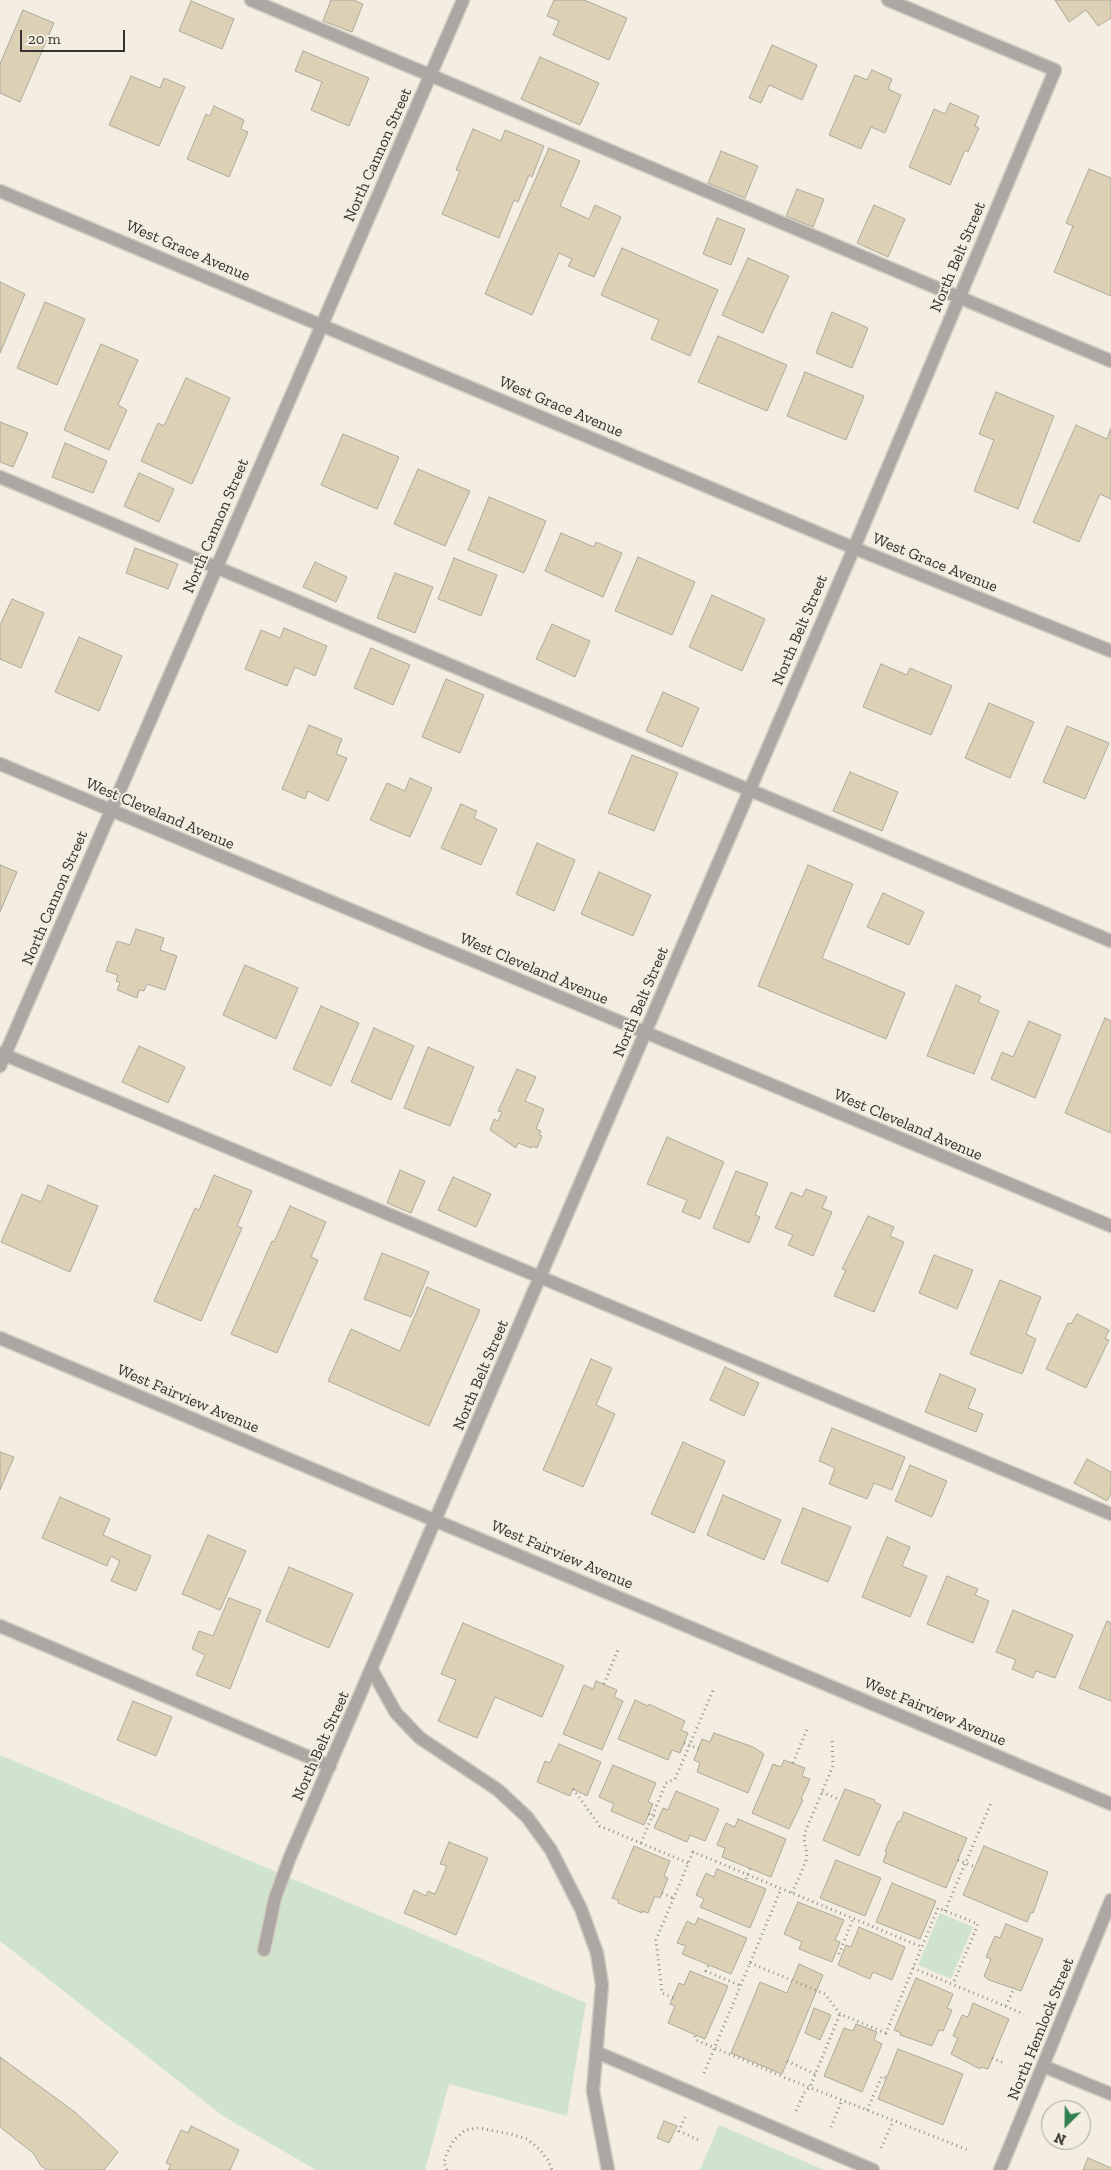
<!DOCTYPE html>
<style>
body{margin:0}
#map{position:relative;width:1111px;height:2170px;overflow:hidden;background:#f3eee1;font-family:"Zilla Slab",serif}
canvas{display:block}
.north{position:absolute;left:1041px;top:2100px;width:50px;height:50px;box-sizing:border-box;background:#f3eee1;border:1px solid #a7a399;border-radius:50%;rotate:203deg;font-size:14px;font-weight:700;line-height:20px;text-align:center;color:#35332e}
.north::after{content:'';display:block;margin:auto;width:18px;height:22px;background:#318050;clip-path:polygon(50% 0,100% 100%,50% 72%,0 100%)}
.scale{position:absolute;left:20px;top:30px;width:105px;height:22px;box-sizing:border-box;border:2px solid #35332e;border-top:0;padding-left:6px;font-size:15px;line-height:18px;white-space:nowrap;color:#35332e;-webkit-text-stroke:4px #f3eee1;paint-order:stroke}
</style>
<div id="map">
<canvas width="1111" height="2170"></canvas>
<div class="north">N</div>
<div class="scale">20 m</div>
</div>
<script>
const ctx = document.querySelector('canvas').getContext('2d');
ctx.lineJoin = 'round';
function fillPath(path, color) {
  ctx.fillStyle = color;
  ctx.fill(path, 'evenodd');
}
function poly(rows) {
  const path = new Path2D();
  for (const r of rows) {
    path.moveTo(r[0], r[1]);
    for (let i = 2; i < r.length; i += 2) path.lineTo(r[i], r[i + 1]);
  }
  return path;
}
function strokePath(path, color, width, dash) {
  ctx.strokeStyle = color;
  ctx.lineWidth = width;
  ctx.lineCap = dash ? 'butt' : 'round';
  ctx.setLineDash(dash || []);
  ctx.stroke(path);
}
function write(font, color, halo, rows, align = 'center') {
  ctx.font = font + ' "Zilla Slab",serif';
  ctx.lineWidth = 4;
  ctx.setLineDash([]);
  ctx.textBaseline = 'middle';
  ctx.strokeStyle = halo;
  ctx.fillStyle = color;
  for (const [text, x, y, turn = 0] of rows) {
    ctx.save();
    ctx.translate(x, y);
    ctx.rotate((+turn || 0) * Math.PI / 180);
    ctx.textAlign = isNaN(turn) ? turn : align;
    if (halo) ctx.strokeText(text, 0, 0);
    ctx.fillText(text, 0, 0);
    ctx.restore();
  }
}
const green = poly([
 [0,1755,586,2003,567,2116,449,2084,425,2170,316,2170,223,2116,0,1941],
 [940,1913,973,1927,951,1979,918,1965],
 [719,2125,824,2170,700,2170]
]);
const building = poly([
 [331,0,353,0,363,4,352,32,323,21,331,0],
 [554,0,584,0,627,18,609,60,553,35,559,21,547,16,554,0],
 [1055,0,1111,0,1111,18,1098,26,1086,10,1069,22,1055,0],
 [191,1,234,19,222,49,179,31,191,1],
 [23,10,54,23,20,102,0,93,0,64,23,10],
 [772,45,817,65,802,100,769,85,761,103,749,98,772,45],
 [303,51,369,78,349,126,311,110,322,82,295,71,303,51],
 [540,57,599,83,580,125,521,99,540,57],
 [872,70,892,79,888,89,901,95,885,133,871,127,861,149,829,135,855,75,867,80,872,70],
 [131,76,160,88,164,78,185,87,159,146,109,125,131,76],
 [950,103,979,116,975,126,979,128,968,152,965,150,950,185,909,167,934,109,945,114,950,103],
 [214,106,244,120,241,129,248,132,229,177,187,159,206,114,210,116,214,106],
 [473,129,501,141,505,130,544,146,532,177,529,175,518,202,514,200,499,238,442,214,460,171,456,170,473,129],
 [549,148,580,161,560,206,589,219,595,205,621,217,594,277,568,266,572,259,559,253,532,315,485,294,549,148],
 [721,151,758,166,745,198,708,183,721,151],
 [1089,169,1111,178,1111,296,1054,272,1073,226,1066,223,1089,169],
 [797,189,824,199,813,227,786,216,797,189],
 [874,205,905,219,888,257,857,243,874,205],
 [717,218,745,229,731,265,703,254,717,218],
 [622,248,718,290,690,356,651,339,659,320,601,295,622,248],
 [748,258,789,276,763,333,722,315,748,258],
 [0,282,25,294,0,353,0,282],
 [45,302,85,319,57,385,17,368,45,302],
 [832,312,868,328,852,368,816,353,832,312],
 [718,336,787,365,767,411,698,382,718,336],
 [101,344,138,360,118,405,127,410,109,450,64,430,101,344],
 [805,372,864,396,846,440,787,416,805,372],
 [186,378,230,398,192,484,141,461,158,423,164,426,186,378],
 [996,392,1054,416,1018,509,974,491,994,440,979,434,996,392],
 [0,422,28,433,13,467,0,462,0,422],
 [1076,425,1107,439,1111,428,1111,499,1100,494,1079,542,1033,522,1076,425],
 [343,434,399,457,377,509,321,485,343,434],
 [65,443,107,461,93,493,52,477,65,443],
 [418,469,470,491,445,546,394,524,418,469],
 [139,473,174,489,159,522,124,506,139,473],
 [489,497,546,521,524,573,468,550,489,497],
 [561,533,594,547,596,542,622,553,603,597,545,571,561,533],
 [135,548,178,564,168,589,126,573,135,548],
 [638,557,695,582,672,635,615,611,638,557],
 [454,558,497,575,481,616,438,599,454,558],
 [315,562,347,577,336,602,303,587,315,562],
 [395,573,433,587,415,633,377,618,395,573],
 [712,595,765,619,742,671,689,647,712,595],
 [12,599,44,613,21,668,0,659,0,625,12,599],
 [552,624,590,641,575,677,536,659,552,624],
 [284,628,327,646,315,676,295,667,287,686,245,669,261,630,280,638,284,628],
 [79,637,122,656,99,711,55,692,79,637],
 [371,648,410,665,393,705,354,688,371,648],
 [881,664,907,675,910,668,952,686,931,735,863,707,881,664],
 [446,679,484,695,460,753,422,737,446,679],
 [663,692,699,708,682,747,646,731,663,692],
 [989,703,1034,722,1010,778,965,758,989,703],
 [309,725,342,739,336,754,347,758,328,801,308,791,305,799,282,789,309,725],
 [1067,726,1109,743,1085,799,1043,782,1067,726],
 [632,755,678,773,654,831,608,813,632,755],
 [850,772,898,792,882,831,833,811,850,772],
 [410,778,432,788,410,837,370,820,387,783,405,791,410,778],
 [461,804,477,811,474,818,497,829,481,865,441,848,461,804],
 [537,843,575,860,554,911,516,894,537,843],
 [0,865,17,872,0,912,0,865],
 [808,865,853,884,822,958,905,993,886,1039,758,986,808,865],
 [599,872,651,895,633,936,581,914,599,872],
 [883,893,924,912,909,945,867,927,883,893],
 [136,929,164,938,160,950,177,956,165,990,147,984,144,991,139,990,137,998,117,990,120,983,116,981,118,975,106,971,117,941,130,945,136,929],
 [245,965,298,988,276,1039,223,1015,245,965],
 [956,985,981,996,978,1002,999,1011,974,1074,927,1056,956,985],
 [321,1006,359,1023,331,1086,293,1069,321,1006],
 [1105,1018,1111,1021,1111,1133,1065,1113,1105,1018],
 [1029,1021,1061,1035,1035,1098,991,1079,1002,1052,1013,1057,1029,1021],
 [374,1028,414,1046,391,1100,351,1082,374,1028],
 [139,1046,185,1067,168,1103,122,1082,139,1046],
 [428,1047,474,1067,450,1126,404,1108,428,1047],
 [517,1069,536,1077,525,1101,544,1109,536,1129,541,1131,539,1135,542,1136,537,1148,532,1146,531,1148,518,1143,516,1148,490,1130,494,1119,498,1121,502,1112,498,1111,517,1069],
 [667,1137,724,1162,700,1219,682,1212,687,1200,647,1184,667,1137],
 [400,1170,425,1181,411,1213,387,1203,400,1170],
 [736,1171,768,1183,755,1215,760,1217,749,1243,713,1228,736,1171],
 [214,1175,252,1191,237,1226,242,1228,201,1321,154,1301,195,1208,199,1210,214,1175],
 [453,1177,491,1194,476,1227,438,1210,453,1177],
 [48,1185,98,1206,70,1272,1,1242,22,1194,41,1202,48,1185],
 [806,1189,827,1197,822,1208,832,1212,813,1256,788,1245,793,1235,775,1228,791,1192,802,1197,806,1189],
 [290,1206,326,1222,311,1257,318,1260,277,1353,231,1334,272,1241,274,1242,290,1206],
 [868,1216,894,1227,890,1236,904,1242,874,1312,834,1296,846,1270,842,1269,868,1216],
 [382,1253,429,1272,411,1317,364,1299,382,1253],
 [934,1255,973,1270,957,1309,919,1293,934,1255],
 [1000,1280,1041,1297,1026,1334,1036,1339,1022,1374,970,1354,1000,1280],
 [427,1287,480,1310,429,1426,328,1381,351,1329,400,1351,427,1287],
 [1077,1314,1109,1330,1105,1339,1109,1340,1086,1388,1046,1369,1068,1323,1071,1324,1077,1314],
 [591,1359,612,1368,596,1405,615,1414,583,1487,543,1470,591,1359],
 [725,1367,759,1383,744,1416,710,1400,725,1367],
 [940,1374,976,1389,968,1408,983,1414,976,1432,925,1412,940,1374],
 [832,1428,905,1457,892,1490,874,1483,867,1499,829,1484,835,1468,819,1461,832,1428],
 [683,1442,725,1461,694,1533,651,1514,683,1442],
 [0,1452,14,1457,0,1490,0,1452],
 [1087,1459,1111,1472,1111,1494,1107,1501,1074,1483,1087,1459],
 [910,1465,947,1481,932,1517,895,1501,910,1465],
 [723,1495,781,1520,764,1560,707,1535,723,1495],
 [60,1497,110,1519,103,1535,151,1556,136,1591,111,1581,120,1561,111,1556,107,1566,42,1538,60,1497],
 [803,1508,851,1527,828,1582,781,1563,803,1508],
 [208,1535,246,1551,220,1610,182,1594,208,1535],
 [887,1537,910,1547,902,1566,927,1576,910,1617,862,1597,887,1537],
 [289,1567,353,1594,329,1648,266,1621,289,1567],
 [947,1576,978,1589,975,1595,989,1601,973,1643,927,1624,947,1576],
 [229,1598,261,1610,230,1689,196,1675,205,1655,192,1649,199,1631,213,1636,229,1598],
 [1013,1610,1073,1635,1055,1678,1036,1671,1033,1678,1012,1669,1016,1660,996,1652,1013,1610],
 [1107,1621,1111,1623,1111,1701,1079,1688,1107,1621],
 [463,1623,564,1666,542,1717,495,1697,477,1738,438,1721,456,1680,441,1674,463,1623],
 [596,1681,617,1690,614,1697,623,1701,602,1750,563,1734,584,1685,593,1689,596,1681],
 [635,1700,648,1706,649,1704,685,1721,681,1730,688,1733,680,1753,672,1750,668,1760,618,1739,635,1700],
 [133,1701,172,1717,156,1756,117,1740,133,1701],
 [714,1733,753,1747,764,1754,748,1793,697,1772,700,1763,694,1760,702,1739,710,1742,714,1733],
 [559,1744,601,1762,587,1796,573,1789,570,1796,537,1782,545,1761,550,1763,559,1744],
 [784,1760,805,1768,802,1776,810,1779,801,1799,803,1800,789,1829,752,1813,773,1764,781,1767,784,1760],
 [613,1765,656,1783,648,1802,653,1804,644,1825,611,1811,614,1804,599,1797,613,1765],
 [845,1789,875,1800,874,1802,881,1805,859,1856,823,1840,845,1789],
 [676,1791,719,1809,705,1841,690,1835,687,1842,654,1828,663,1808,668,1810,676,1791],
 [904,1812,967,1838,946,1888,883,1862,887,1852,885,1851,898,1821,900,1822,904,1812],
 [738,1819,786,1839,771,1877,722,1857,725,1848,717,1845,726,1823,735,1827,738,1819],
 [449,1842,488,1858,456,1935,404,1913,414,1890,426,1896,428,1891,435,1894,447,1866,440,1864,449,1842],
 [634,1846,670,1861,664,1876,668,1878,660,1898,655,1896,648,1913,642,1911,642,1913,618,1903,618,1900,612,1898,634,1846],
 [984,1846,1048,1872,1033,1913,1031,1912,1027,1922,963,1895,984,1846],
 [836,1860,881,1878,865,1916,820,1898,836,1860],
 [717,1869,766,1889,750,1928,700,1907,704,1899,696,1895,706,1873,714,1877,717,1869],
 [892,1883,936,1901,920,1939,876,1922,892,1883],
 [798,1902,844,1920,835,1940,840,1942,832,1962,799,1949,802,1942,784,1934,798,1902],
 [698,1918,747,1938,731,1974,682,1954,686,1946,677,1943,687,1921,695,1925,698,1918],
 [1006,1924,1043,1939,1021,1991,989,1980,984,1976,991,1959,986,1957,995,1936,1000,1938,1006,1924],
 [859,1927,905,1947,892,1980,873,1972,870,1979,838,1965,846,1945,851,1947,859,1927],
 [799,1964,823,1975,782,2074,731,2053,760,1982,787,1993,799,1964],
 [690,1971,728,1986,705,2039,668,2023,675,2006,670,2004,679,1983,684,1985,690,1971],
 [916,1978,953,1994,947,2008,952,2010,943,2031,939,2030,932,2046,900,2035,901,2033,894,2030,916,1978],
 [973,2003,1009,2019,988,2069,981,2067,980,2069,951,2054,958,2038,953,2036,962,2015,968,2017,973,2003],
 [814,2008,831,2015,820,2040,805,2033,814,2008],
 [856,2024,877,2032,874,2040,882,2044,862,2092,824,2076,844,2028,853,2031,856,2024],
 [898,2049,963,2074,943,2125,878,2099,898,2049],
 [0,2057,76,2113,118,2152,104,2170,47,2170,41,2166,33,2153,0,2127,0,2057],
 [664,2121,677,2126,669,2143,657,2138,664,2121],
 [191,2126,239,2150,230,2170,168,2170,171,2165,166,2163,181,2130,188,2133,191,2126],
 [1088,2158,1111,2168,1111,2170,1083,2170,1088,2158]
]);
const path = poly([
 [604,1684,619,1647],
 [684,1743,699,1749],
 [793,1763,808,1727],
 [573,1789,600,1826,688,1863],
 [822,1792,840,1800],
 [649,1814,658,1818],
 [641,1843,666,1783,675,1779,714,1688],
 [958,1860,975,1867],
 [746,1879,750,1869],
 [662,1893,673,1898],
 [792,1893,806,1861,807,1854,804,1839,805,1832,833,1766,832,1737],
 [945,1911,991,1803],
 [839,1954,853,1919],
 [750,1963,825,1994,840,2014,886,2033,938,1908,978,1924,953,1984],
 [708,1966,706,1971,741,1986],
 [913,1968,1024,2014],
 [673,1998,662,1993,656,1940,693,1852,922,1947],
 [1006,2006,1013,1990],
 [695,2036,696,2040,786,2078,968,2150],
 [992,2058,1004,2063],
 [787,2061,815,2074],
 [704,2073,781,1889],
 [867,2110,882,2076,887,2078],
 [796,2111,804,2093,810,2087,840,2014],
 [685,2117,679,2131,701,2141],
 [831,2127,842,2100],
 [881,2148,893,2121],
 [447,2170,444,2162,447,2153,454,2140,465,2130,479,2128,511,2134,527,2139,539,2149,548,2160,552,2170]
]);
const service = poly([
 [251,0,1111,361],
 [0,477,1111,941],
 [0,1053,1111,1514],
 [0,1626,330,1766],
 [372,1670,396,1713,420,1738,498,1790,527,1817,551,1850,581,1909,597,1953,602,1985,593,2091,608,2170],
 [596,2052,873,2170],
 [1043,2066,1111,2094]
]);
const minor = poly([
 [0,191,854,548,1111,651],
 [0,764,1111,1226],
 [0,1066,463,0],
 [0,1338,1111,1804],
 [264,1950,275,1898,290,1857,854,548,1055,70,888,0],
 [1000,2170,1111,1900]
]);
const streetNames = [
 ["North Cannon Street",378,155,-66],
 ["West Grace Avenue",188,251,23],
 ["North Belt Street",958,257,-67],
 ["West Grace Avenue",561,407,23],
 ["North Cannon Street",216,526,-67],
 ["West Grace Avenue",935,563,22],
 ["North Belt Street",800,630,-67],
 ["West Cleveland Avenue",160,814,23],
 ["North Cannon Street",55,898,-67],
 ["West Cleveland Avenue",534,969,23],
 ["North Belt Street",641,1002,-67],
 ["West Cleveland Avenue",908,1125,23],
 ["North Belt Street",481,1375,-67],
 ["West Fairview Avenue",188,1399,23],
 ["West Fairview Avenue",562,1555,23],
 ["West Fairview Avenue",935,1712,23],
 ["North Belt Street",321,1746,-66],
 ["North Hemlock Street",1041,2029,-68]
];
fillPath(green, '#d0e4cd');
fillPath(building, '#dcd1b4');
strokePath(building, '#ada99d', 1);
strokePath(service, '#d1ccc1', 15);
strokePath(minor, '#d1ccc1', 15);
strokePath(path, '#928f86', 3, [1, 4]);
strokePath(service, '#ada7a4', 12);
strokePath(minor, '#ada7a4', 12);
write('16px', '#35332e', '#f3eee1', streetNames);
</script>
